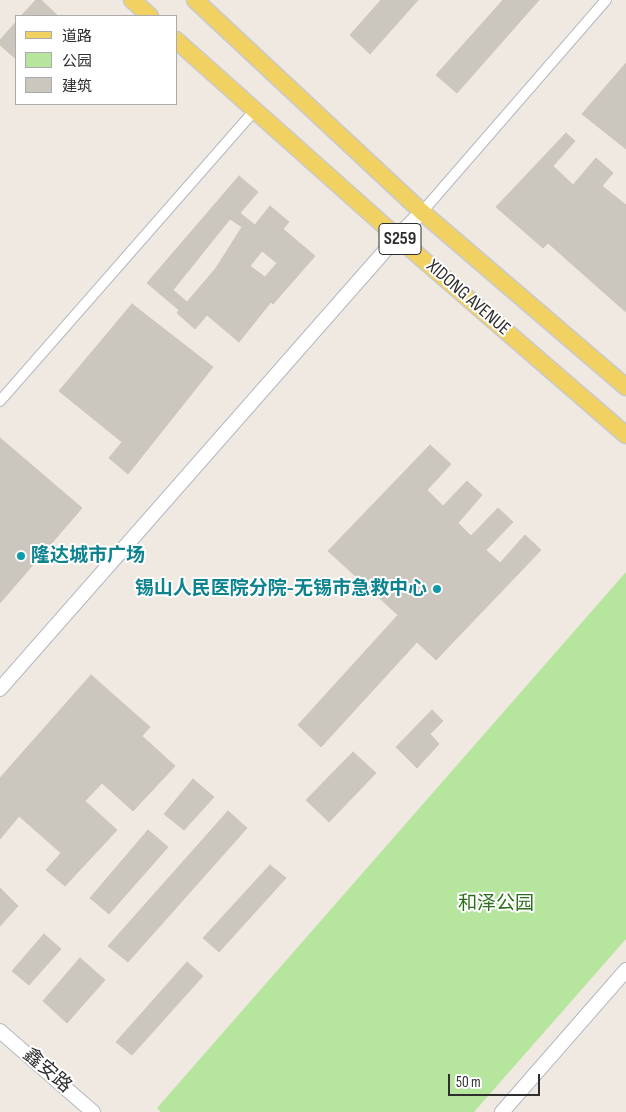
<!DOCTYPE html>
<meta charset="utf-8">
<style>
body{margin:0}
#map{position:relative;width:626px;height:1112px;overflow:hidden;background:#efe9e1;font-family:"Sofia Sans Condensed","Noto Sans SC",sans-serif}
canvas{display:block}
.legend{position:absolute;left:15px;top:15px;width:162px;height:90px;box-sizing:border-box;background:#fff;border:1px solid #ababab;margin:0;padding:6px 9px;list-style:none;font-size:15px;color:#2e2e2e}
.legend li{display:flex;align-items:center;gap:10px;height:25px}
.legend b{width:25px;border:1px solid #ababab}
.scale{position:absolute;left:448px;top:1074px;width:92px;height:22px;box-sizing:border-box;border:2px solid #2e2e2e;border-top:0;padding-left:6px;font-size:15px;line-height:18px;white-space:nowrap;color:#2e2e2e;-webkit-text-stroke:4px #fff;paint-order:stroke}
</style>
<div id="map">
<canvas width="626" height="1112"></canvas>
<ul class="legend">
<li><b style="height:6px;background:#f2d163"></b>道路</li>
<li><b style="height:14px;background:#b6e59e"></b>公园</li>
<li><b style="height:14px;background:#cbc7bf"></b>建筑</li>
</ul>
<div class="scale">50 m</div>
</div>
<script>
const ctx = document.querySelector('canvas').getContext('2d');
ctx.lineJoin = 'round';
function fillPath(path, color) {
  ctx.fillStyle = color;
  ctx.fill(path, 'evenodd');
}
function poly(rows) {
  const path = new Path2D();
  for (const r of rows) {
    path.moveTo(r[0], r[1]);
    for (let i = 2; i < r.length; i += 2) path.lineTo(r[i], r[i + 1]);
  }
  return path;
}
function strokePath(path, color, width, dash) {
  ctx.strokeStyle = color;
  ctx.lineWidth = width;
  ctx.lineCap = dash ? 'butt' : 'round';
  ctx.setLineDash(dash || []);
  ctx.stroke(path);
}
function write(font, color, halo, rows, align = 'center') {
  ctx.font = font + ' "Sofia Sans Condensed","Noto Sans SC",sans-serif';
  ctx.lineWidth = 4;
  ctx.setLineDash([]);
  ctx.textBaseline = 'middle';
  ctx.strokeStyle = halo;
  ctx.fillStyle = color;
  for (const [text, x, y, turn = 0] of rows) {
    ctx.save();
    ctx.translate(x, y);
    ctx.rotate((+turn || 0) * Math.PI / 180);
    ctx.textAlign = isNaN(turn) ? turn : align;
    if (halo) ctx.strokeText(text, 0, 0);
    ctx.fillText(text, 0, 0);
    ctx.restore();
  }
}
const green = poly([
 [626,572,626,939,474,1112,161,1112,157,1108]
]);
const building = poly([
 [36,0,41,0,58,16,21,16,36,0],
 [381,0,418,0,370,54,350,35,381,0],
 [503,0,539,0,457,93,436,75,503,0],
 [16,22,16,59,0,45,0,40,16,22],
 [626,63,626,149,582,114,626,63],
 [566,133,575,141,553,166,573,185,596,158,613,173,602,186,626,205,626,312,548,243,543,248,496,207,566,133],
 [239,176,258,192,240,213,255,225,270,206,289,222,283,229,315,256,273,304,271,302,239,342,207,315,195,329,177,313,179,310,147,283,239,176],
 [230,219,242,227,216,268,187,302,173,290,230,219],
 [262,251,277,263,265,277,250,266,262,251],
 [132,304,213,367,128,474,109,458,122,442,59,391,132,304],
 [0,438,82,508,0,603,0,438],
 [430,445,451,464,427,490,443,506,467,481,482,495,458,523,471,536,498,508,513,522,486,550,500,563,525,535,541,550,436,660,417,642,321,747,298,725,398,615,328,551,430,445],
 [91,675,150,727,142,736,175,766,133,811,102,783,85,801,117,830,65,886,46,870,61,853,19,816,0,839,0,778,91,675],
 [432,710,443,721,430,734,439,744,417,768,396,747,432,710],
 [353,752,376,773,329,822,306,800,353,752],
 [193,779,214,797,184,830,164,814,193,779],
 [228,811,247,828,128,962,108,946,228,811],
 [148,830,168,847,109,914,90,898,148,830],
 [270,865,286,878,219,952,203,938,270,865],
 [0,888,18,906,0,926,0,888],
 [44,934,61,949,29,985,12,971,44,934],
 [80,958,105,980,67,1023,43,1001,80,958],
 [187,962,203,976,132,1055,116,1042,187,962]
]);
const street = poly([
 [422,212,606,0],
 [0,401,255,110]
]);
const secondary = poly([
 [0,689,397,237,422,212],
 [0,1031,93,1112],
 [502,1112,626,970]
]);
const primary = poly([
 [132,0,150,16],
 [195,0,422,212,626,387],
 [176,40,397,237,626,435]
]);
const markers = [
 [21,556,5,"#0f9aa8"],
 [437,589,5,"#0f9aa8"]
];
const shields = [
 [400,239,42]
];
const shieldNames = [
 ["S259",400,239]
];
const streetNames = [
 ["XIDONG AVENUE",468,298,41],
 ["鑫安路",47,1071,41]
];
const cultureNames = [
 ["隆达城市广场",31,556],
 ["锡山人民医院分院-无锡市急救中心",427,589,"right"]
];
const parkNames = [
 ["和泽公园",496,904]
];
fillPath(green, '#b6e59e');
fillPath(building, '#cbc7bf');
strokePath(building, '#cbc5ba', 1);
strokePath(street, '#b4b7c1', 12);
strokePath(secondary, '#b4b7c1', 16);
strokePath(primary, '#c9c9c9', 19);
strokePath(street, '#fff', 10);
strokePath(secondary, '#fff', 14);
strokePath(primary, '#f2d163', 16);
for (const [x, y, r, color] of markers) {
  const dot = new Path2D();
  dot.arc(x, y, r, 0, 2 * Math.PI);
  ctx.fillStyle = color;
  ctx.fill(dot);
  strokePath(dot, '#fff', 2);
}
for (const [x, y, w] of shields) {
  const box = new Path2D();
  box.roundRect(x - w / 2, y - 15.5, w, 31, 4);
  ctx.fillStyle = '#fff';
  ctx.fill(box);
  strokePath(box, '#2e2e2e', 1);
}
write('bold 18px', '#2e2e2e', null, shieldNames);
write('19px', '#2e2e2e', '#fff', streetNames);
write('bold 19px', '#0d838f', '#fff', cultureNames, 'left');
write('19px', '#2c6e1b', '#fff', parkNames);
</script>
